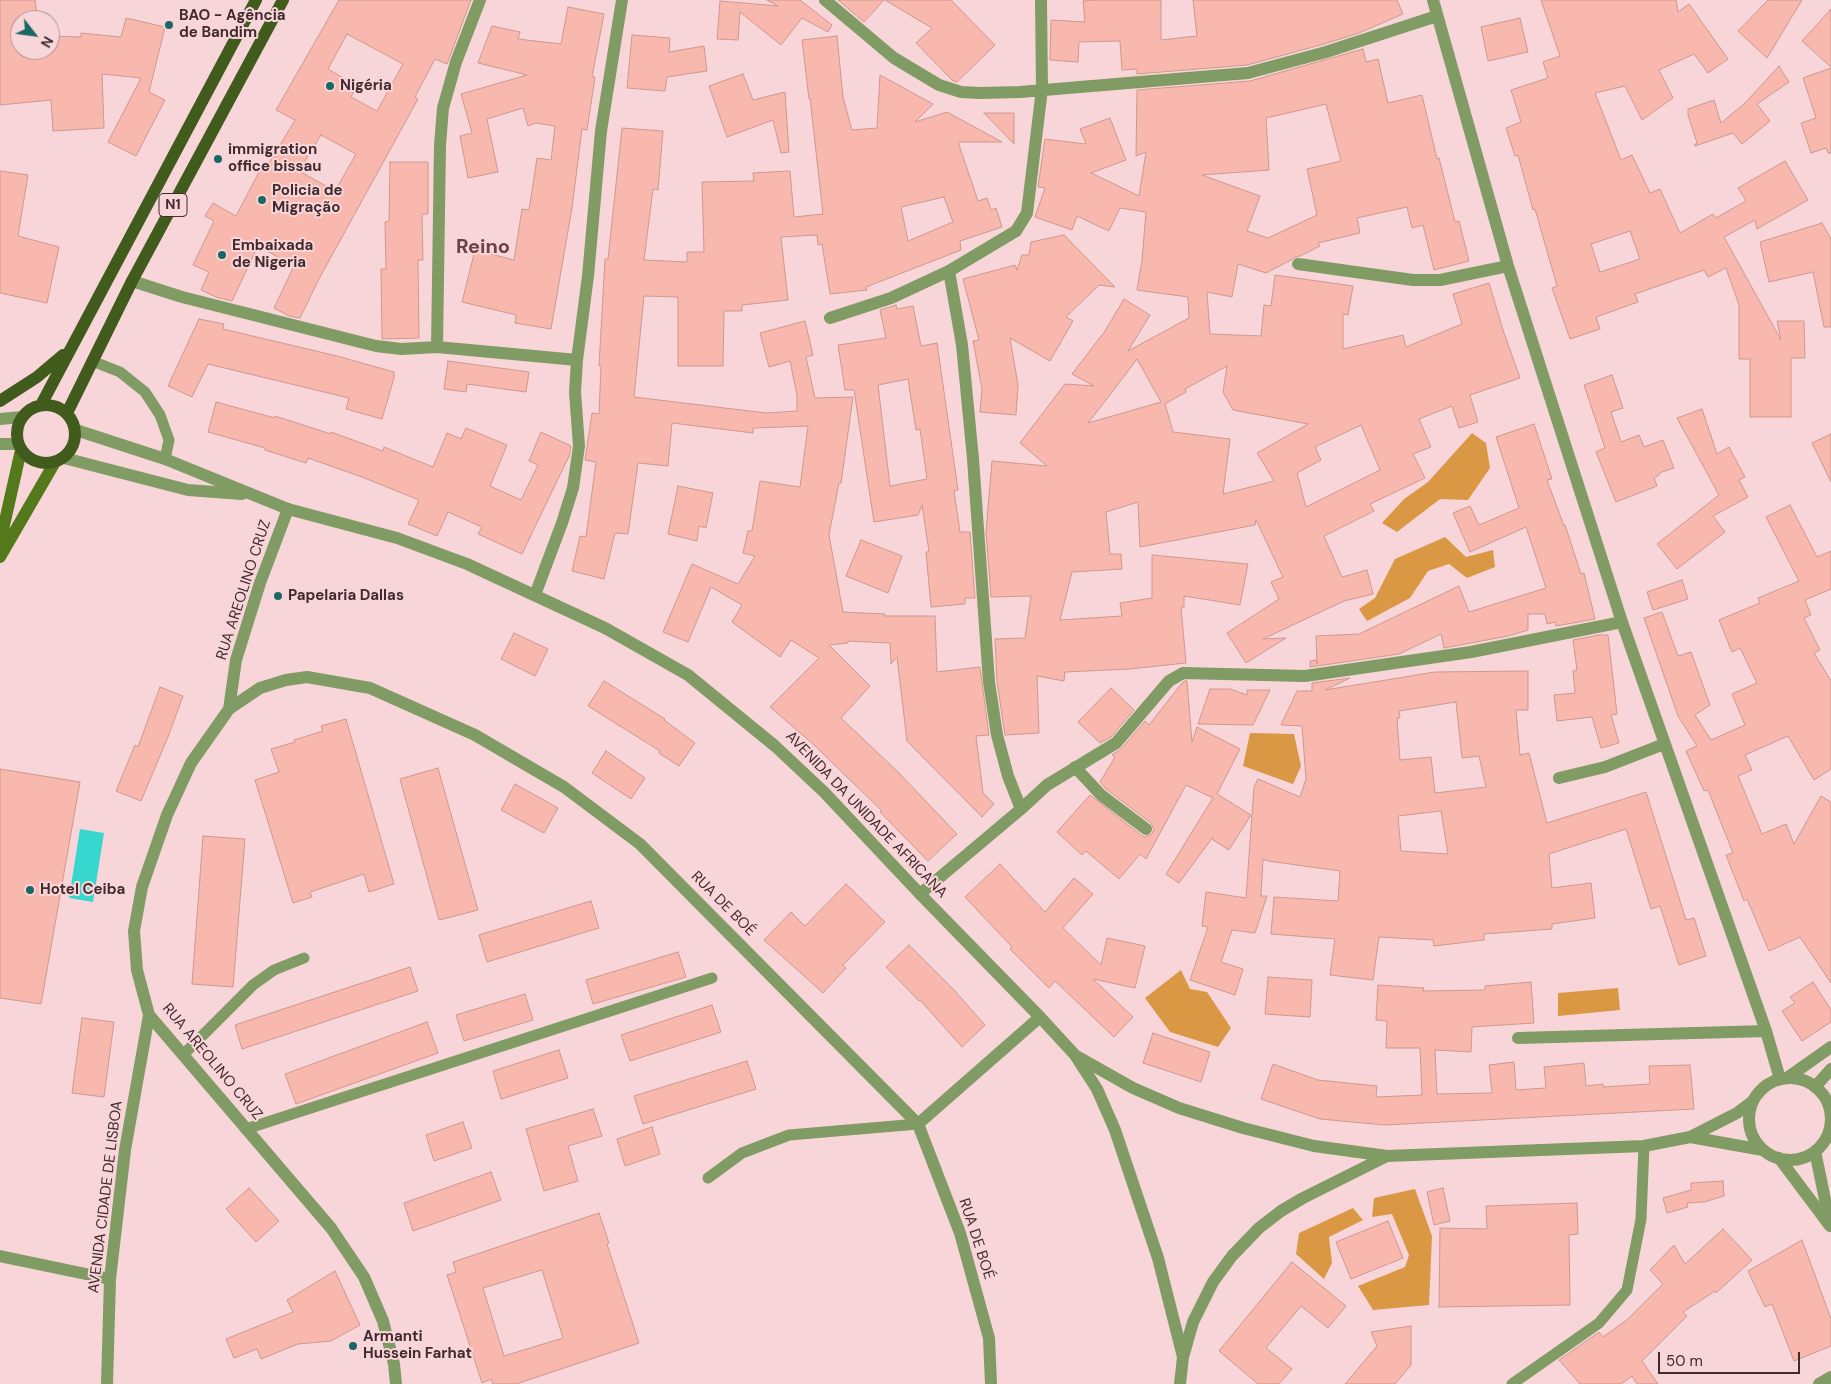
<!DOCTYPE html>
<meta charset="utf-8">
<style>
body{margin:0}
#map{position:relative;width:1831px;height:1384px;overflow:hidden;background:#f8d5d9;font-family:"DM Sans",sans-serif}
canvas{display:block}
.north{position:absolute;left:10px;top:10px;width:50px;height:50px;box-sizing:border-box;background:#f8d5d9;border:1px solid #af9195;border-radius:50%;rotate:120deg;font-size:14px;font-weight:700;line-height:20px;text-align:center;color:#412b2e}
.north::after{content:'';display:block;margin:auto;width:18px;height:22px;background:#1b6763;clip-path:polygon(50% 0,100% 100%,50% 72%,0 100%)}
.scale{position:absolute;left:1658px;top:1352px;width:142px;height:22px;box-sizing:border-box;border:2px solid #412b2e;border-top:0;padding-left:6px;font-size:15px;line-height:18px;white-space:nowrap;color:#412b2e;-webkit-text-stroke:4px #f8d5d9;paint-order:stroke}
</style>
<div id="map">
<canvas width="1831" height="1384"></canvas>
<div class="north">N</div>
<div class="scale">50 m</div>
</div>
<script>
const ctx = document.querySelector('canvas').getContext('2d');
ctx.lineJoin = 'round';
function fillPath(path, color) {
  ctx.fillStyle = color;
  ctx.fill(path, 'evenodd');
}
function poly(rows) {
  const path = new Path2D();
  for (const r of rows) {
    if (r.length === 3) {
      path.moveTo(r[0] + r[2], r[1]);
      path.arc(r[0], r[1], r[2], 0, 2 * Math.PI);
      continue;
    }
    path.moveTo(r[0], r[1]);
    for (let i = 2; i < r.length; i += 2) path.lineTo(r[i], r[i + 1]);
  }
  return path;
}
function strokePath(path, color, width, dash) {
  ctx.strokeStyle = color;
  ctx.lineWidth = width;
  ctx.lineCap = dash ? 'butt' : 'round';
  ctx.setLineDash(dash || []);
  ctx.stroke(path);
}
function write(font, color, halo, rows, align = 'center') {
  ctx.font = font + ' "DM Sans",sans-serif';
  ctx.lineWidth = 4;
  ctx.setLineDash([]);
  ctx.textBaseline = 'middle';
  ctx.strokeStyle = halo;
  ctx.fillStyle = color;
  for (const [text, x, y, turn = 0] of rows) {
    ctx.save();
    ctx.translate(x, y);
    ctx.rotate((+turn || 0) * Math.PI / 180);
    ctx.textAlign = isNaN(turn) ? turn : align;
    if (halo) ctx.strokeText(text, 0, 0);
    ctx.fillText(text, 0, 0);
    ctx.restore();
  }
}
const forest = poly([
 [1472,433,1486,443,1490,468,1468,500,1440,499,1397,532,1382,523,1404,499,1428,482],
 [1445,537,1466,557,1493,550,1495,567,1467,578,1449,564,1428,571,1410,598,1367,621,1359,609,1375,598,1395,559],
 [1250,733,1294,734,1301,766,1293,784,1243,766],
 [1181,970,1190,989,1207,992,1231,1028,1218,1047,1170,1032,1145,998],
 [1618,988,1620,1010,1558,1016,1558,993],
 [1415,1189,1432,1236,1429,1305,1373,1310,1358,1286,1405,1267,1409,1255,1392,1214,1372,1217,1374,1198],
 [1353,1208,1363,1220,1329,1237,1332,1263,1324,1279,1296,1254,1299,1233]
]);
const water = poly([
 [80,829,104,833,93,902,69,898]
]);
const building = poly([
 [0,0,35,0,38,20,20,20,20,50,50,50,50,36,81,37,81,33,121,37,126,18,165,27,149,92,165,100,136,156,108,142,141,78,102,74,104,128,53,131,51,100,0,105,0,0],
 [339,0,471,0,447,64,435,59,415,97,418,99,320,277,300,318,289,316,274,308,294,266,258,246,232,301,216,297,201,290,209,272,193,265,214,221,205,216,213,203,236,216,260,170,264,172,295,120,276,110,339,0],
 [347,34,403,64,377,111,351,97,357,86,328,69,347,34],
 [321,135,356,154,335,191,299,171,321,135],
 [767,0,800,0,832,25,828,32,802,18,781,45,740,12,738,40,717,39,720,1,778,6,767,0],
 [838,0,884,0,864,22,838,0],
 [885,0,951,0,995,45,957,82,953,81,916,43,932,28,885,0],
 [1095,0,1161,0,1161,40,1197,36,1193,0,1397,0,1403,14,1359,33,1324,44,1247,65,1137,74,1137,69,1122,70,1120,41,1079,42,1078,62,1050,60,1051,20,1085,22,1083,1,1095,0],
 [1541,0,1676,0,1678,12,1689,4,1728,59,1708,73,1694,54,1659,70,1673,98,1642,120,1625,86,1595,93,1621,160,1632,155,1650,193,1660,189,1680,233,1713,214,1716,218,1746,201,1738,188,1785,161,1808,200,1757,229,1755,220,1724,237,1781,340,1777,321,1804,321,1805,358,1791,358,1791,417,1750,417,1750,359,1739,359,1739,305,1726,268,1708,277,1704,270,1635,294,1638,302,1596,317,1600,329,1570,339,1552,288,1557,286,1535,209,1533,210,1518,155,1515,156,1506,128,1521,122,1511,90,1548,78,1543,62,1560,56,1541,0],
 [1630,231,1640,259,1600,272,1591,244,1630,231],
 [1768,0,1802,0,1767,58,1738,31,1768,0],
 [568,7,604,14,592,77,595,77,587,130,582,129,572,208,551,329,515,323,516,315,462,302,475,250,514,260,522,209,529,210,537,158,551,160,555,126,536,123,528,126,523,108,487,119,498,172,468,178,460,136,472,133,461,94,527,75,478,63,492,26,520,32,518,39,561,44,568,7],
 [1831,9,1831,67,1802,41,1831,9],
 [1520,18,1528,52,1488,61,1481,27,1520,18],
 [632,35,670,38,669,52,704,46,707,71,667,77,665,91,627,88,632,35],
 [837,36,843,97,852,130,877,128,880,75,933,104,915,122,947,112,1002,142,958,142,978,201,987,198,991,210,996,208,1002,227,960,241,961,250,866,287,867,290,830,294,822,244,818,245,817,235,781,237,788,300,742,305,742,311,724,311,723,366,678,366,678,297,644,296,634,397,766,413,797,411,797,395,790,361,769,367,760,333,805,321,813,355,806,357,815,398,853,397,841,483,839,483,829,535,843,612,885,614,885,616,935,616,937,672,980,667,989,735,976,736,983,793,994,804,982,817,907,741,897,657,891,664,890,643,848,641,848,643,829,645,870,686,841,718,899,773,957,834,928,861,880,812,882,811,814,745,770,707,819,658,791,640,780,657,732,622,742,605,711,587,688,642,663,632,692,564,738,584,755,556,743,553,748,531,752,531,760,481,800,487,808,426,753,428,753,433,672,423,668,466,638,463,628,534,615,533,604,579,572,571,580,536,586,537,596,462,585,460,592,413,599,414,601,366,599,366,605,259,608,259,622,128,663,131,658,190,653,189,644,260,687,262,687,252,704,252,702,182,754,181,753,173,790,171,794,217,823,214,810,98,809,99,802,40,837,36],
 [944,197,953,222,908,241,901,207,944,197],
 [1363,49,1366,62,1378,59,1388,103,1422,95,1437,159,1439,158,1455,222,1459,221,1469,261,1434,270,1423,225,1412,228,1407,207,1357,218,1360,233,1318,243,1320,246,1300,256,1295,257,1291,260,1266,273,1238,264,1232,297,1207,292,1210,334,1261,336,1264,305,1271,306,1275,275,1353,286,1348,315,1343,314,1343,349,1403,335,1406,347,1462,324,1453,294,1489,283,1503,330,1520,378,1470,395,1478,422,1459,428,1452,406,1419,419,1431,447,1413,454,1425,478,1370,504,1374,511,1324,536,1342,577,1367,570,1373,594,1344,601,1263,639,1286,638,1246,663,1227,633,1279,599,1271,582,1283,577,1256,520,1255,525,1140,547,1138,502,1106,512,1110,554,1121,554,1122,569,1072,572,1060,620,1122,616,1120,603,1152,598,1152,555,1248,564,1240,605,1184,596,1184,607,1181,607,1186,663,1129,669,1065,672,1064,681,1037,676,1039,733,1005,735,997,681,995,639,1025,638,1031,596,991,597,986,532,992,461,1047,466,1020,443,1065,384,1094,386,1072,374,1105,331,1124,299,1150,315,1128,351,1189,318,1188,297,1137,290,1142,260,1146,212,1120,208,1109,231,1077,216,1072,230,1035,217,1045,188,1038,187,1045,139,1086,144,1080,129,1110,118,1126,160,1091,173,1139,196,1146,152,1136,156,1137,90,1250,81,1363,49],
 [1326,104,1341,161,1307,169,1317,215,1268,238,1247,231,1260,196,1202,175,1269,170,1266,118,1326,104],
 [1137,359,1161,402,1088,423,1110,395,1137,359],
 [1227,366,1223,392,1233,410,1308,424,1257,453,1274,481,1223,494,1230,439,1173,432,1165,404,1186,392,1185,389,1227,366],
 [1361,425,1380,470,1306,507,1297,473,1321,460,1315,447,1361,425],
 [1779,66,1789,82,1757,104,1770,121,1742,144,1733,133,1695,146,1694,145,1697,143,1688,115,1688,109,1714,100,1721,123,1745,103,1779,66],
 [1831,68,1831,153,1828,153,1826,148,1811,153,1801,123,1816,118,1803,78,1831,68],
 [743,74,753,100,785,92,789,152,781,153,773,120,727,137,709,86,743,74],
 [984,113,1014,113,1014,144,984,113],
 [390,162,428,162,428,214,422,214,423,260,418,260,419,338,382,339,381,269,386,269,385,222,389,221,390,162],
 [0,171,28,175,18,236,59,247,47,303,0,293,0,171],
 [1822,223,1831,239,1831,327,1824,327,1813,272,1769,282,1760,242,1822,223],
 [1064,235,1115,287,1099,285,1066,317,1073,321,1050,361,1010,338,1018,385,1016,415,980,412,982,389,973,341,979,340,963,279,1015,265,1017,270,1022,255,1029,255,1031,242,1064,235],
 [896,305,897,309,913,306,921,346,937,343,958,490,954,491,960,532,970,532,975,598,965,598,965,604,931,607,926,552,929,552,922,505,918,515,874,522,854,390,845,390,838,345,886,338,880,310,896,305],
 [908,379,916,430,920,429,927,479,890,486,878,385,908,379],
 [199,319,224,324,223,329,337,356,394,372,394,378,382,419,346,409,349,398,208,364,192,397,168,386,199,319],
 [448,361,529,372,526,392,467,384,466,392,444,389,448,361],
 [1612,375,1623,408,1611,412,1621,442,1639,435,1644,447,1663,440,1674,468,1659,473,1659,475,1654,478,1657,486,1616,502,1596,452,1605,448,1584,385,1612,375],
 [216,402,275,418,275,416,331,434,331,432,383,451,384,447,433,467,447,433,461,439,466,428,507,445,490,486,521,500,538,465,529,461,541,432,571,446,569,458,568,458,522,554,478,534,482,527,448,512,437,536,408,524,419,500,362,477,308,458,306,463,265,450,265,448,208,432,216,402],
 [1702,409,1717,454,1729,447,1745,477,1739,480,1748,497,1713,516,1725,532,1677,569,1657,544,1719,495,1677,418,1702,409],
 [1534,424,1552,479,1547,480,1564,526,1565,525,1581,574,1584,573,1595,619,1556,626,1555,622,1547,624,1545,614,1528,614,1528,630,1508,636,1444,648,1441,634,1399,654,1310,667,1310,661,1316,660,1317,664,1316,636,1359,634,1459,586,1469,612,1546,588,1526,527,1470,552,1453,513,1470,506,1479,525,1519,508,1496,437,1534,424],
 [1831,434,1831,482,1812,443,1831,434],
 [678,486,713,493,706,528,699,526,697,541,668,534,678,486],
 [1790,505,1817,557,1831,551,1831,589,1805,600,1811,615,1804,618,1820,650,1814,653,1831,681,1831,769,1814,780,1788,736,1745,755,1752,770,1738,776,1762,834,1786,824,1794,844,1821,796,1831,802,1831,983,1800,937,1769,951,1747,899,1744,901,1726,855,1733,853,1708,790,1704,791,1686,751,1697,746,1678,716,1644,618,1662,612,1678,656,1691,652,1710,705,1695,715,1711,740,1745,725,1732,694,1757,683,1740,648,1732,652,1719,620,1760,603,1758,598,1799,581,1766,517,1790,505],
 [861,540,902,556,888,593,846,576,861,540],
 [1682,580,1688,599,1653,610,1647,592,1682,580],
 [514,633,548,649,535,676,501,659,514,633],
 [1599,635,1608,635,1617,714,1611,715,1619,743,1601,748,1592,717,1557,721,1554,695,1575,693,1573,671,1577,670,1573,640,1599,635],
 [1528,671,1528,710,1516,710,1520,755,1529,753,1547,823,1646,792,1686,920,1694,918,1706,956,1679,965,1660,906,1651,909,1626,829,1549,854,1552,888,1591,883,1595,918,1552,924,1552,929,1484,934,1484,940,1434,946,1433,940,1379,937,1373,980,1330,975,1335,939,1271,934,1274,897,1338,901,1340,871,1268,861,1263,859,1261,896,1267,896,1255,933,1232,930,1221,962,1243,969,1235,995,1190,980,1208,927,1202,926,1206,892,1246,898,1254,787,1258,779,1300,797,1306,779,1302,726,1281,725,1297,691,1312,691,1312,683,1350,678,1325,690,1435,672,1528,671],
 [1456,702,1462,758,1479,756,1486,787,1435,793,1431,757,1400,760,1397,718,1400,718,1399,711,1456,702],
 [1441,811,1448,854,1401,851,1398,816,1441,811],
 [604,681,665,719,664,720,695,743,679,766,659,753,660,751,588,706,604,681],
 [1185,681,1187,681,1192,742,1197,727,1240,749,1217,794,1251,815,1229,850,1213,840,1213,837,1179,883,1166,874,1213,798,1186,785,1146,859,1140,854,1119,879,1086,851,1082,855,1057,832,1090,795,1141,835,1145,837,1152,834,1154,830,1151,823,1106,789,1100,782,1115,757,1112,755,1122,748,1145,721,1149,725,1182,683,1185,681],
 [160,687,183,696,168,737,141,801,116,791,135,745,138,747,160,687],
 [1111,688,1134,710,1111,737,1100,743,1078,722,1111,688],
 [1210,689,1230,689,1247,695,1247,690,1270,690,1253,725,1198,724,1210,689],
 [346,719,394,884,369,892,364,874,310,892,312,897,293,903,255,780,279,772,271,749,295,742,294,740,323,731,321,726,346,719],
 [606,751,645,778,631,799,592,773,606,751],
 [438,768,478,910,439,920,400,779,438,768],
 [0,769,80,782,41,1004,0,998,0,769],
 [515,784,558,808,544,833,501,810,515,784],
 [203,836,245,839,233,987,192,984,203,836],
 [1000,864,1045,912,1074,878,1093,894,1063,928,1101,965,1107,938,1145,946,1135,988,1093,979,1133,1017,1114,1037,1055,981,1049,988,1010,949,1012,947,965,897,1000,864],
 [846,884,885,922,843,965,846,968,823,993,764,940,791,912,805,926,846,884],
 [591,901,599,928,487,962,479,935,591,901],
 [909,945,954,990,985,1025,962,1047,920,1000,919,1001,886,967,909,945],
 [678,952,686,977,593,1004,586,980,678,952],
 [410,967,418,991,242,1049,235,1025,410,967],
 [1268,977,1312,980,1310,1017,1265,1014,1268,977],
 [1531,982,1534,1023,1472,1027,1471,1052,1435,1050,1437,1094,1492,1093,1489,1065,1514,1062,1516,1090,1546,1088,1544,1067,1584,1063,1586,1086,1603,1084,1603,1087,1650,1084,1649,1066,1690,1065,1694,1109,1385,1125,1320,1119,1261,1099,1273,1064,1318,1080,1377,1086,1376,1097,1422,1095,1420,1048,1386,1048,1387,1021,1376,1020,1378,985,1424,988,1423,991,1485,990,1485,986,1531,982],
 [1813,982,1831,1010,1831,1022,1802,1041,1782,1011,1795,1003,1790,997,1813,982],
 [525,994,533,1020,464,1041,456,1015,525,994],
 [712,1005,721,1032,630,1061,621,1035,712,1005],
 [82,1018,114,1022,104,1097,72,1093,82,1018],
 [427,1022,438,1053,296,1104,285,1074,427,1022],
 [1153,1033,1210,1052,1201,1082,1143,1063,1153,1033],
 [559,1050,568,1078,501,1099,493,1071,559,1050],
 [747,1061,756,1089,643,1124,634,1096,747,1061],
 [593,1109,602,1136,568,1146,578,1181,544,1191,526,1129,593,1109],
 [463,1122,472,1148,434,1161,426,1135,463,1122],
 [652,1127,660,1154,625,1166,617,1139,652,1127],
 [491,1172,501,1200,413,1231,404,1203,491,1172],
 [1723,1181,1724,1196,1704,1202,1687,1203,1688,1207,1667,1213,1663,1198,1691,1190,1691,1183,1723,1181],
 [249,1188,279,1221,256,1242,226,1209,249,1188],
 [1443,1188,1450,1221,1434,1225,1427,1192,1443,1188],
 [1577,1203,1578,1234,1569,1235,1570,1305,1439,1307,1440,1228,1487,1229,1486,1206,1577,1203],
 [599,1213,609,1243,607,1244,639,1343,516,1384,493,1384,491,1379,482,1383,447,1275,456,1272,453,1262,599,1213],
 [542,1270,563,1338,504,1356,483,1288,542,1270],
 [1388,1221,1403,1258,1351,1279,1336,1242,1388,1221],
 [1723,1229,1752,1260,1716,1293,1715,1291,1683,1312,1687,1316,1642,1361,1658,1384,1637,1384,1632,1376,1621,1384,1580,1384,1559,1360,1599,1332,1603,1337,1628,1319,1663,1284,1650,1270,1674,1245,1685,1264,1723,1229],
 [1802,1240,1831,1319,1831,1346,1794,1361,1772,1304,1765,1307,1748,1271,1802,1240],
 [1292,1262,1346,1306,1328,1328,1301,1306,1266,1348,1292,1369,1279,1384,1258,1384,1219,1351,1292,1262],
 [335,1271,360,1325,331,1341,298,1344,261,1359,257,1349,234,1358,226,1339,293,1312,287,1300,335,1271],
 [1411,1326,1411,1365,1395,1384,1345,1384,1377,1346,1371,1332,1411,1326]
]);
const service = poly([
 [92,361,120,372,145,392,160,415,169,440,165,459],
 [183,1055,253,985,274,970,304,958],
 [246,1129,712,978],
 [708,1178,742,1153,789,1135,918,1124],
 [1512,1384,1599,1323,1627,1290,1641,1219,1644,1146]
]);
const minor = poly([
 [480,0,456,62,443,108,440,145,437,347,577,360,575,392,579,446,573,488,562,523,535,595],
 [825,0,894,58,939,85,961,92,980,93,1020,92,1248,73,1326,52,1437,16],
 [1433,0,1508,266,1622,622,1766,1031,1780,1079],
 [1298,264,1413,280,1440,280,1508,266],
 [132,281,182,297,376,346,401,349,437,347],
 [830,318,891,298,949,271],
 [577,360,588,276,601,131,622,0],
 [288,509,260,583,236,660,229,709,191,763,167,815,142,887,134,931,137,970,149,1015,331,1228,364,1277,383,1321,394,1364,396,1384],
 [229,709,260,688,286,680,307,677,370,688,475,735,564,787,640,844,918,1124,960,1233,989,1338,991,1384],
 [1075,767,1101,795,1146,829],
 [1559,778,1605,767,1664,744],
 [1021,809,1047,785,1116,743,1169,681,1183,673,1305,676,1471,652,1622,622],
 [920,894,1021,809,1008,776,997,735,989,682,973,459,962,345,949,271,1016,231,1027,213,1042,89,1041,0],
 [1518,1038,1766,1031],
 [1787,1078,1831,1047],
 [1815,1087,1831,1069],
 [918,1124,1040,1017],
 [0,1256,110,1279],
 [107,1384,110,1279,125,1150,149,1015],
 [1819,1384,1831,1377]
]);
const tertiary = poly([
 [0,419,22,417],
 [76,430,165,459,288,509,397,538,467,564,605,628,688,675,775,746,824,792,920,894,1040,1017,1075,1055,1097,1089,1115,1130,1158,1258,1183,1357,1180,1384],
 [0,444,18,444],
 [64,458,188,490,242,494],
 [1078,1057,1133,1088,1179,1108,1243,1128,1314,1146,1387,1156,1644,1146,1690,1137,1737,1113,1753,1101],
 [1790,1119,41],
 [1690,1137,1763,1150],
 [1815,1151,1830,1224],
 [1779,1158,1830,1226],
 [1183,1357,1193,1322,1213,1282,1232,1256,1259,1228,1281,1211,1303,1198,1387,1156]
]);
const secondary = poly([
 [0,543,21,450],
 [0,557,55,462]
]);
const primary = poly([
 [0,401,37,377,63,355],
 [46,434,29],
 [41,405,256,0],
 [67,413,132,281,283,0]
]);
const markers = [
 [169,25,5,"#1b6763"],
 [330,86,5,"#1b6763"],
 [218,159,5,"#1b6763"],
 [262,200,5,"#1b6763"],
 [222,255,5,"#1b6763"],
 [278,596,5,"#1b6763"],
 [30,890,5,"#1b6763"],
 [353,1346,5,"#1b6763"]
];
const shields = [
 [173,205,28]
];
const shieldNames = [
 ["N1",173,205]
];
const poiNames = [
 ["BAO - Agência",179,16],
 ["de Bandim",179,33],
 ["Nigéria",340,86],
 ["immigration",228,150],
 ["office bissau",228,167],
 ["Policia de",272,191],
 ["Migração",272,208],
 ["Embaixada",232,246],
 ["de Nigeria",232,263],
 ["Papelaria Dallas",288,596],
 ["Hotel Ceiba",40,890],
 ["Armanti",363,1337],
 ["Hussein Farhat",363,1354]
];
const streetNames = [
 ["RUA AREOLINO CRUZ",244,590,-72],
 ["AVENIDA DA UNIDADE AFRICANA",866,815,46],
 ["RUA DE BOÉ",723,904,45],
 ["RUA AREOLINO CRUZ",212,1062,50],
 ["AVENIDA CIDADE DE LISBOA",106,1197,-83],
 ["RUA DE BOÉ",976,1239,72]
];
const districtNames = [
 ["Reino",483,248]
];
fillPath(forest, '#db9844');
fillPath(water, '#36d7ce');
fillPath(building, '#f8b8ad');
strokePath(building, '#cd988f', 1);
strokePath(service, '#809b63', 11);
strokePath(minor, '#809b63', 12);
strokePath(tertiary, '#809b63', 12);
strokePath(secondary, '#53791b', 12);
strokePath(primary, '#405b1b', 12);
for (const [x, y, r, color] of markers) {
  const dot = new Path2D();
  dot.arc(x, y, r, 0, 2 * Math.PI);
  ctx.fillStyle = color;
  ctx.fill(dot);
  strokePath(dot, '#f8d5d9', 2);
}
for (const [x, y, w] of shields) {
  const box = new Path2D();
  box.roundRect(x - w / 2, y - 11.5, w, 23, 4);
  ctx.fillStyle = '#f8d5d9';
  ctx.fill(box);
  strokePath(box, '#412b2e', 1);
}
write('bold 14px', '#412b2e', null, shieldNames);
write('bold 15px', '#412b2e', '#f8d5d9', poiNames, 'left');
write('15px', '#412b2e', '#f8d5d9', streetNames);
write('bold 20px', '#6e4047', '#f8d5d9', districtNames);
</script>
